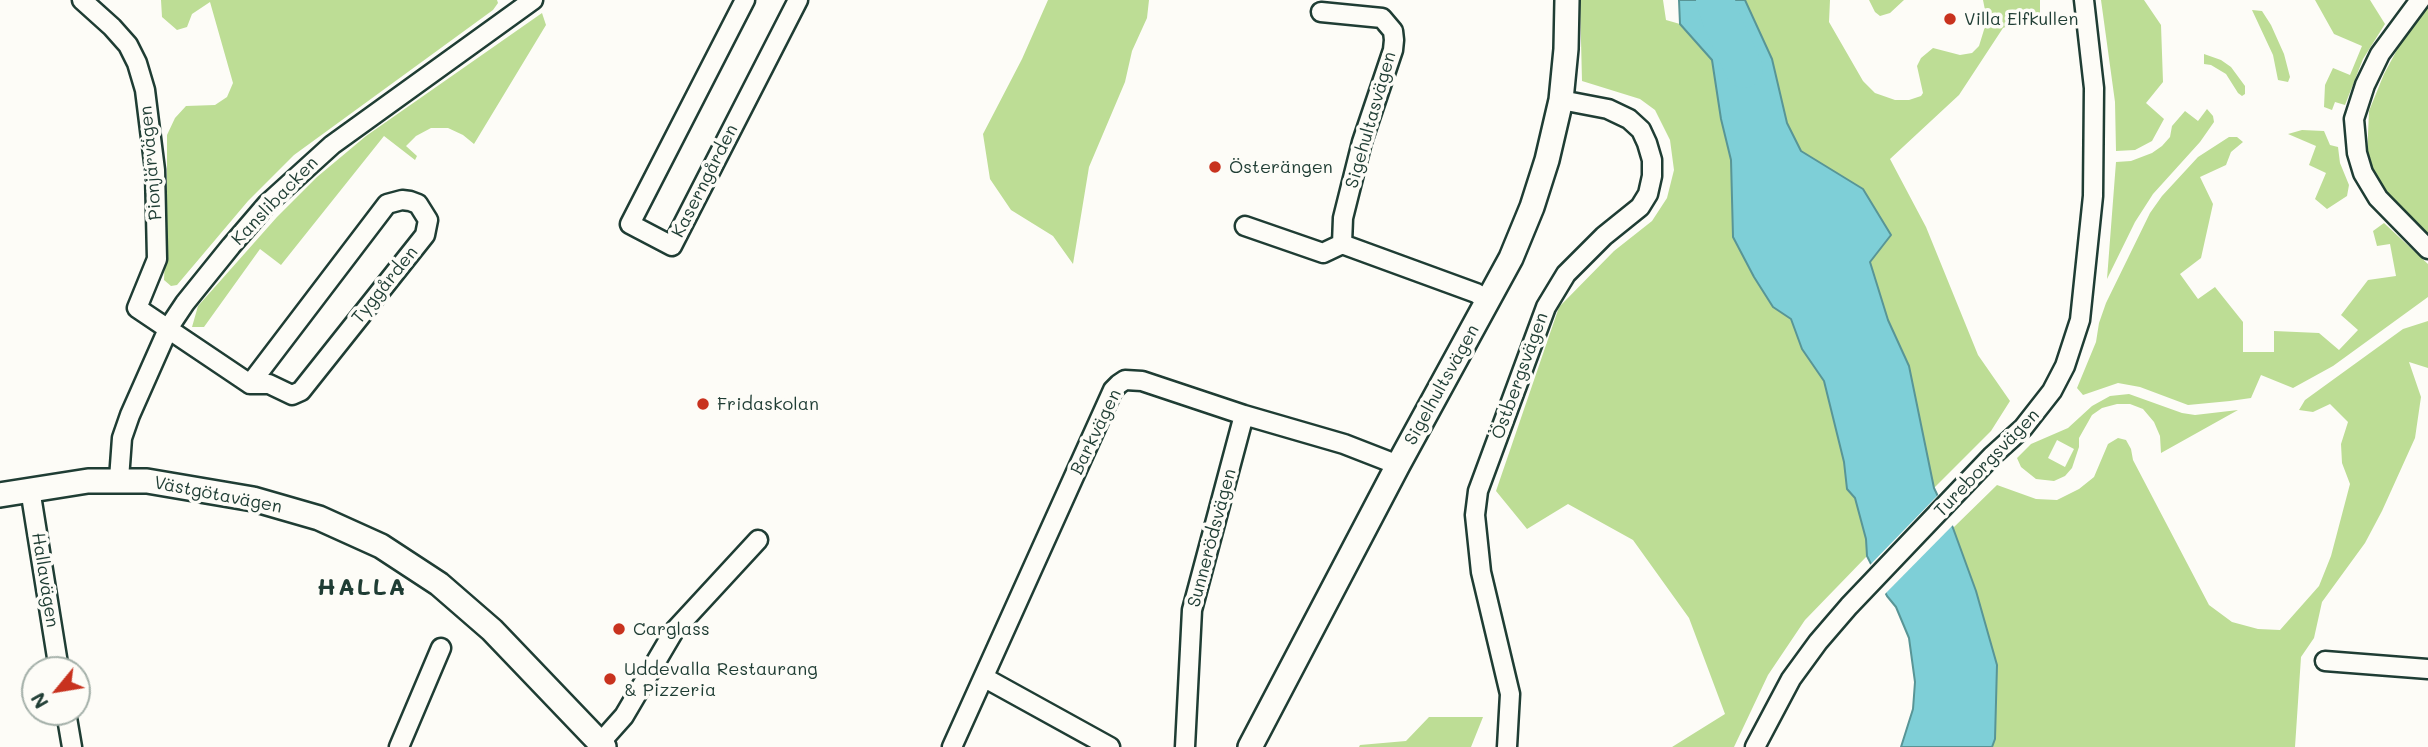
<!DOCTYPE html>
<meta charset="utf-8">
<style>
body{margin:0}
#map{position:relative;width:2428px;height:747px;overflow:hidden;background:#fdfcf7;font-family:Mali,sans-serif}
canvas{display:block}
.north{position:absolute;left:21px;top:656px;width:70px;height:70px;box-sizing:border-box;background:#fdfcf7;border:2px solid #a4b0a9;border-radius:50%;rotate:240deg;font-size:19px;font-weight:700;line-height:28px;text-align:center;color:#1f3d34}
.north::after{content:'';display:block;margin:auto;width:24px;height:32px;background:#c8321e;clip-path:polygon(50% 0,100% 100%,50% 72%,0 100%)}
</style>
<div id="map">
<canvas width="2428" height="747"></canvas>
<div class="north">N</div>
</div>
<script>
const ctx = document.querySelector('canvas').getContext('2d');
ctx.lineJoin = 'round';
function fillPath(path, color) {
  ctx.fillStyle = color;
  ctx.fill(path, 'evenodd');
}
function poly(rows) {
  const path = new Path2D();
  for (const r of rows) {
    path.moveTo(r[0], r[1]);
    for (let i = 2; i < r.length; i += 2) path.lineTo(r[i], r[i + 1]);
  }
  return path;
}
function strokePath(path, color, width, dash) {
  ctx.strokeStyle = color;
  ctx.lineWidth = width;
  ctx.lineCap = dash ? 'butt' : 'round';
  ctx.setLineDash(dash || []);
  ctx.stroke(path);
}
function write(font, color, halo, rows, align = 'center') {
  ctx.font = font + ' Mali,sans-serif';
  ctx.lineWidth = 7;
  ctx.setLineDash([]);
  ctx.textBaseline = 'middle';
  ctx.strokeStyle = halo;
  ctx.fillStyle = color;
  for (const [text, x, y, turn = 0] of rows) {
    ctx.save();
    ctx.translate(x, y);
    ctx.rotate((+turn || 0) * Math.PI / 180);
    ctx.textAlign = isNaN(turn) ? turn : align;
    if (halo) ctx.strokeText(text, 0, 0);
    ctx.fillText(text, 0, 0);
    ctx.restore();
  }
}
const green = poly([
 [161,0,497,0,498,3,493,10,294,155,248,201,177,285,171,286,164,280,167,213,167,135,175,118,186,106,215,105,227,97,233,83,210,2,192,14,187,27,177,30,162,17],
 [1048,0,1149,0,1147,18,1132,51,1125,82,1089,167,1073,264,1053,236,1011,210,990,179,983,134,1022,59],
 [1580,0,1663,0,1666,20,1680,24,1712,60,1721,119,1731,160,1733,237,1754,277,1773,307,1791,319,1802,349,1824,381,1844,462,1847,488,1855,498,1866,539,1867,556,1805,620,1768,675,1734,747,1672,747,1725,714,1689,618,1633,540,1568,504,1527,529,1496,491,1559,307,1614,251,1652,221,1667,198,1674,170,1670,140,1655,110,1640,99,1582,81],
 [1745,0,1830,0,1829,22,1863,81,1875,93,1895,100,1909,100,1921,96,1923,93,1917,66,1921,58,1933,48,1960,55,1972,53,1979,46,1987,20,1983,0,2040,0,2040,13,2003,28,1959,95,1890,159,1926,227,1978,355,2010,401,1991,431,1934,488,1909,366,1888,320,1870,262,1863,189,1801,151,1787,123,1772,59],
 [1869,0,1904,0,1890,13,1880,16,1875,12],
 [2101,0,2144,0,2161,25,2163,82,2146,103,2164,119,2152,141,2135,150,2116,151,2115,102],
 [2315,0,2370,0,2385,24,2363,59,2345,105,2335,102,2332,110,2324,107,2325,85,2333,68,2350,75,2362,46,2334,34],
 [2428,7,2428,235,2387,199,2367,158,2369,111,2384,74,2405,35],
 [2252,10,2262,11,2271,25,2284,54,2290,77,2288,82,2278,80,2273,55],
 [542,13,546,25,474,144,463,135,448,128,431,128,416,136,406,146,417,156,415,160,384,136,281,265,260,249,204,327,192,327,198,306,277,217,317,177,366,136],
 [2204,54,2221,60,2231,67,2245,86,2245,94,2242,96,2238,93,2226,74,2211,65,2204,64],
 [2207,109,2213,116,2214,122,2200,142,2153,194,2135,222,2107,279,2116,162,2131,161,2152,153,2162,146,2170,137,2172,126,2185,111,2198,121],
 [2302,130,2324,131,2330,145,2338,147,2340,163,2349,185,2347,196,2327,209,2315,199,2326,173,2309,165,2316,146,2288,134],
 [2229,137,2237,137,2243,142,2231,152,2226,165,2200,177,2213,204,2201,258,2180,274,2198,299,2215,287,2243,322,2243,352,2274,352,2274,331,2319,333,2339,350,2358,330,2341,315,2368,280,2396,276,2390,244,2377,246,2373,231,2384,223,2428,264,2428,297,2333,366,2293,388,2261,375,2251,398,2230,401,2188,405,2140,387,2118,383,2083,395,2077,388,2096,342,2099,323,2106,303,2150,213,2162,196,2198,157],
 [2428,321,2428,368,2409,362,2421,397,2415,438,2382,511,2365,543,2322,602,2314,638,2301,657,2295,747,1992,747,1995,739,1997,665,1976,591,1953,528,1997,485,2036,499,2057,500,2079,489,2094,477,2108,444,2118,438,2126,440,2131,449,2133,460,2209,605,2232,622,2258,629,2280,630,2319,586,2331,556,2350,484,2342,463,2341,444,2348,422,2330,404,2313,412,2299,410,2305,400,2403,329],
 [2129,394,2182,413,2195,415,2238,410,2161,453,2160,436,2154,422,2143,409,2130,404,2117,404,2102,408,2092,415,2079,438,2079,447,2072,468,2065,476,2054,481,2036,479,2021,467,2017,458,2031,444,2068,428,2092,406,2110,396],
 [2057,440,2074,449,2065,467,2048,458],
 [1429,717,1483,717,1471,747,1359,747,1360,745,1406,741]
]);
const water = poly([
 [1679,0,1702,0,1707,16,1721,24,1726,18,1722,0,1745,0,1772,59,1787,123,1801,151,1863,189,1891,235,1870,262,1888,320,1909,366,1934,488,1953,528,1976,591,1997,665,1995,739,1992,747,1901,747,1913,709,1915,682,1909,638,1896,607,1887,596,1867,556,1866,539,1855,498,1847,489,1844,462,1824,381,1802,349,1791,319,1773,307,1754,277,1733,237,1731,160,1721,119,1712,60,1680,24,1679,0]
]);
const pier = poly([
 [1940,493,1955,523,1883,596,1868,567]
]);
const river = poly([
 [1715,0,1722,21,1744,69]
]);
const minor = poly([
 [82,0,112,27,128,45,137,63,145,90,155,170,157,259,137,308,250,384,269,384,292,395,301,391,425,235,428,220,418,204,410,201,402,200,387,204,250,384],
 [745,0,630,224,672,246,798,0],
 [2420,0,2380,54,2365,85,2354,119,2357,153,2363,173,2378,198,2428,249],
 [1321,12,1382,18,1393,31,1394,40,1393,50,1362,142,1343,218,1342,244,1476,293,1489,301],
 [1245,226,1323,253,1342,244],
 [119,479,122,438,130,415,169,327,185,303,231,246,267,204,332,145,533,0],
 [30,489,59,670],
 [2325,661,2428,669],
 [985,678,1110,747],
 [66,712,72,747],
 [600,743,624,716,674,631,758,540],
 [399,747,441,648],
 [952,747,1113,390,1119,384,1125,380,1142,381,1244,415,1344,444,1398,465],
 [1185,747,1192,610,1244,415],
 [1507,747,1510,694,1481,572,1475,515,1478,491,1546,307,1566,274,1604,236,1640,207,1648,194,1652,176,1652,160,1647,143,1641,130,1629,119,1608,109,1561,100],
 [1755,747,1791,679,1818,642,1849,606,1992,456,2023,428,2052,391,2065,366,2080,320,2093,196,2094,88,2084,0]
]);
const tertiary = poly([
 [0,495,88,481,147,481,253,499,319,518,381,546,439,584,492,630,604,747],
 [1250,747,1398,465,1511,258,1532,207,1547,160,1561,100,1566,49,1567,0]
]);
const markers = [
 [1950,19,7,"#c8321e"],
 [1215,167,7,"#c8321e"],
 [703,404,7,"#c8321e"],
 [619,629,7,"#c8321e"],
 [610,679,7,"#c8321e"]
];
const poiNames = [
 ["Villa Elfkullen",1964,19],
 ["Österängen",1229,167],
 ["Fridaskolan",717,404],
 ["Carglass",633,629],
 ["Uddevalla Restaurang",624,669],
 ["& Pizzeria",624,690]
];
const streetNames = [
 ["Sigehultasvägen",1371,120,-74],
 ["Pionjärvägen",151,163,-95],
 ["Kaserngården",705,181,-63],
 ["Kanslibacken",275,201,-46],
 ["Tyggården",385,285,-51],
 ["Östbergsvägen",1520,376,-70],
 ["Sigelhultsvägen",1442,385,-61],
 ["Barkvägen",1096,432,-64],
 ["Tureborgsvägen",1987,463,-46],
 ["Västgötavägen",218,495,11],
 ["Sunnerödsvägen",1212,538,-75],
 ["Hallavägen",45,580,81]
];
const districtNames = [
 ["HALLA",362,588]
];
fillPath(green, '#bddd95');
fillPath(water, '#7ecfd7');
strokePath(water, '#589596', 2);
fillPath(pier, '#fdfcf7');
strokePath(river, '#7ecfd7', 38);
strokePath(minor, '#1f3d34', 23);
strokePath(tertiary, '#1f3d34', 28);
strokePath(minor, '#fdfcf7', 18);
strokePath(tertiary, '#fdfcf7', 23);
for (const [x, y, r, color] of markers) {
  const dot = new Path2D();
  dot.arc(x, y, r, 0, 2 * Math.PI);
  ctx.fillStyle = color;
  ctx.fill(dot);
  strokePath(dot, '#fdfcf7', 2.5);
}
write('18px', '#1f3d34', '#fdfcf7', poiNames, 'left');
write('18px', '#1f3d34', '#fdfcf7', streetNames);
ctx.letterSpacing = '2px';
write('bold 24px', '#1f3d34', '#fdfcf7', districtNames);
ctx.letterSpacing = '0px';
</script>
